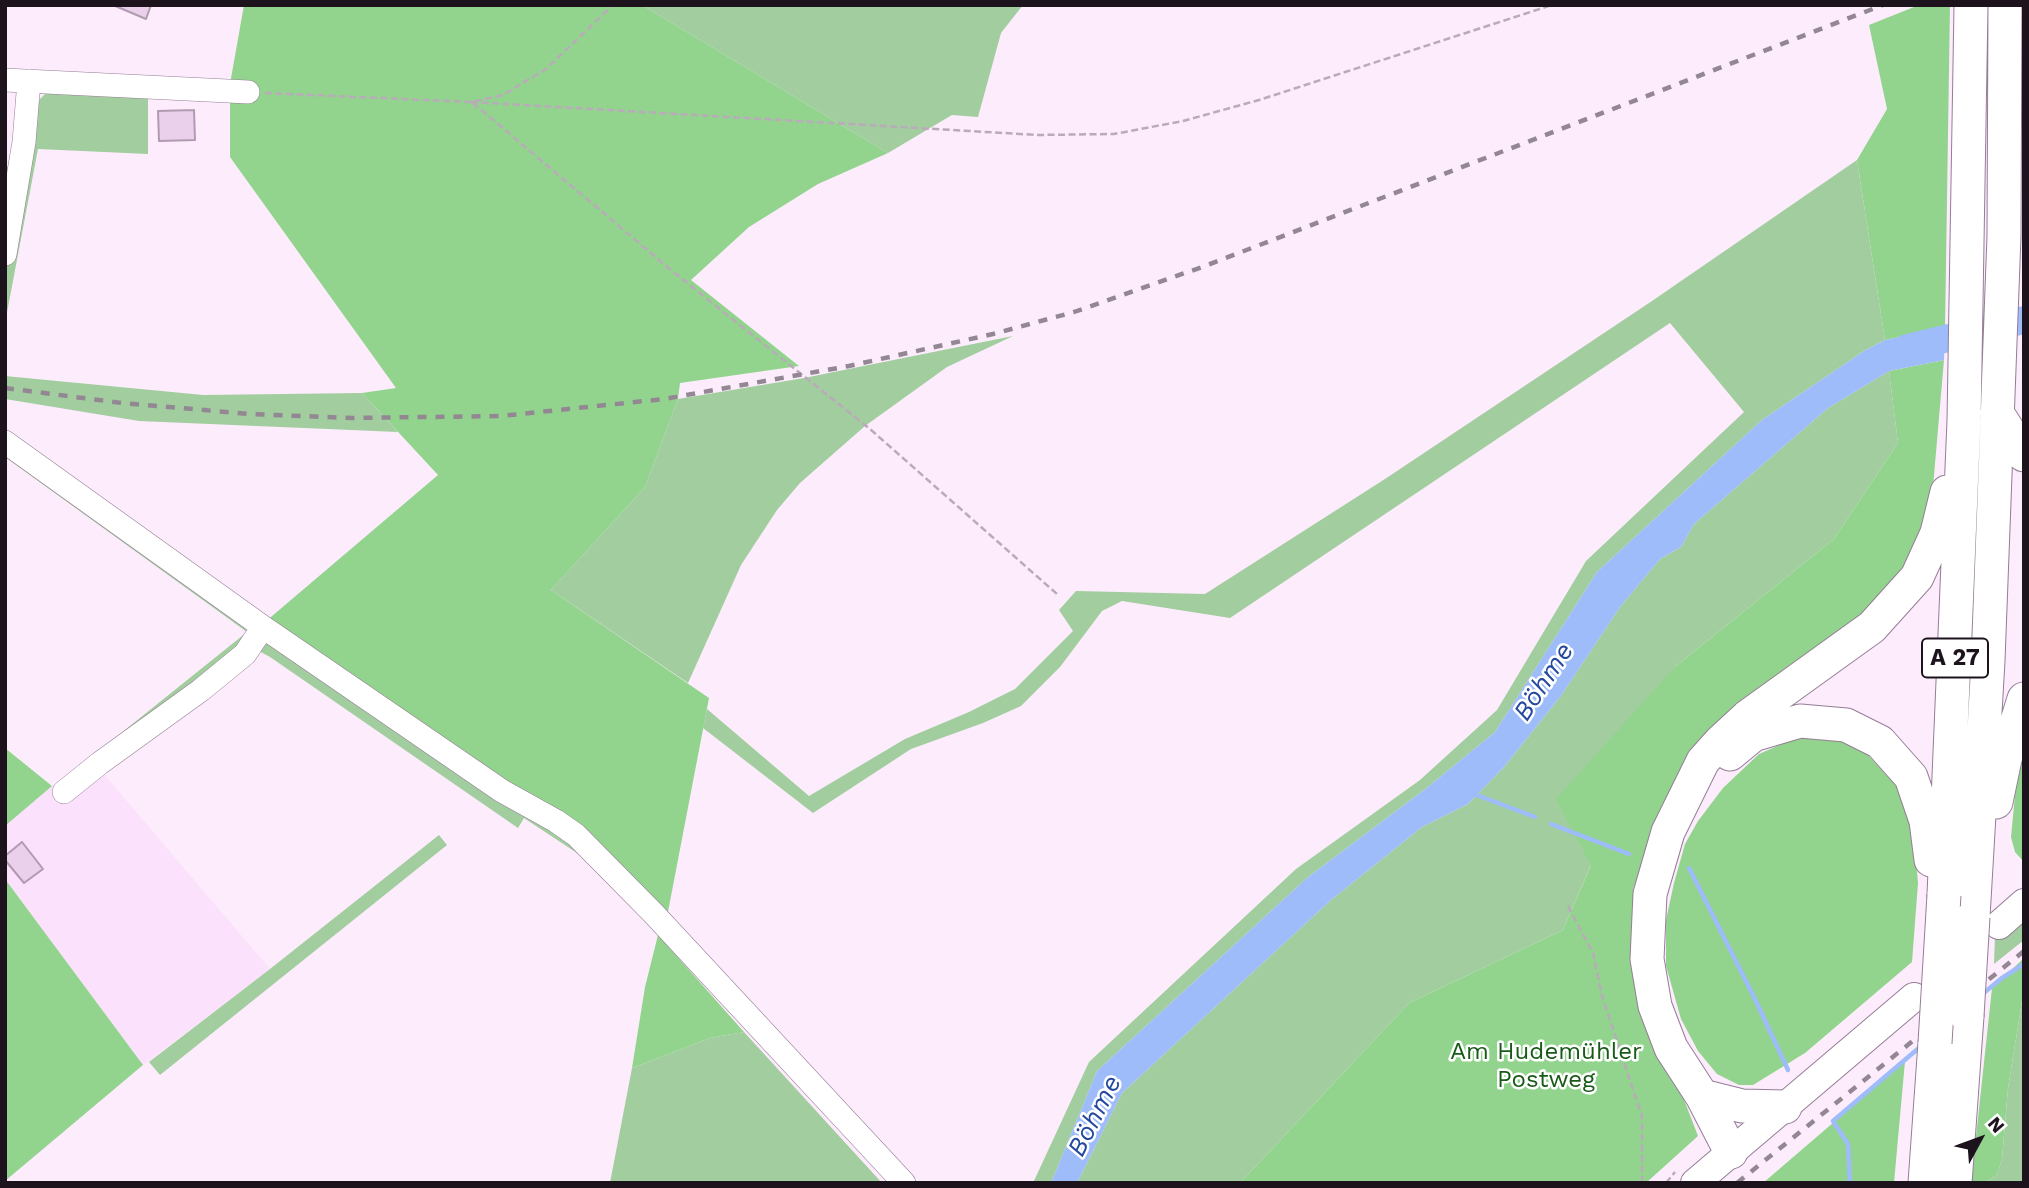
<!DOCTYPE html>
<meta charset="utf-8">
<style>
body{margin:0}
#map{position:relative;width:2029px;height:1188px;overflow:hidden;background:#fcecfc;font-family:"Work Sans",sans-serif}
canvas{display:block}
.frame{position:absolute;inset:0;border:7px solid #1c131d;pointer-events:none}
.north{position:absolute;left:1945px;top:1104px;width:70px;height:70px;-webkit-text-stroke:5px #fff;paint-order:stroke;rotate:49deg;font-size:19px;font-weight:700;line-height:28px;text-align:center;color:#1c131d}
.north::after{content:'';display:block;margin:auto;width:24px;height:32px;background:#1c131d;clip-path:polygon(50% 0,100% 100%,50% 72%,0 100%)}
</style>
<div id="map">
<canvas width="2029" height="1188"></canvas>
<div class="frame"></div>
<div class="north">N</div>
</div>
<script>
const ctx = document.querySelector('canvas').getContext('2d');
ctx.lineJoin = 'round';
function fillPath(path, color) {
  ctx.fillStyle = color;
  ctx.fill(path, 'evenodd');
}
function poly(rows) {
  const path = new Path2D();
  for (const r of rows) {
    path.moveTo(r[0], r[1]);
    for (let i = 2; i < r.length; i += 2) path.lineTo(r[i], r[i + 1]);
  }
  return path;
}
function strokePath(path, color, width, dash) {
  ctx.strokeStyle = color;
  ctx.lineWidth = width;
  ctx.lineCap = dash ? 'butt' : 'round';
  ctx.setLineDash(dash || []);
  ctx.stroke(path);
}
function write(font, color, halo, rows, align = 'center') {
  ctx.font = font + ' "Work Sans",sans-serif';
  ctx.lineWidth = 5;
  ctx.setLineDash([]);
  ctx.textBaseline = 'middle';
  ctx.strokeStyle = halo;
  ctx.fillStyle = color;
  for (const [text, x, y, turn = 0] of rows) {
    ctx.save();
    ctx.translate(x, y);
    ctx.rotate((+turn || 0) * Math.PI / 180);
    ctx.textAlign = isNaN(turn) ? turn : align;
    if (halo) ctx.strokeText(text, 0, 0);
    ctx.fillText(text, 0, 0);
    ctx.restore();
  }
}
const built = poly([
 [90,758,270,969,143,1065,5,879,5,826,52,786]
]);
const green = poly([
 [642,5,1023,5,1001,33,978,117,952,115,888,153],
 [49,90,148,92,148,154,38,149,5,323,5,174,15,145,40,99],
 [1857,160,1885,340,1864,351,1762,420,1597,572,1495,732,1428,787,1307,878,1097,1071,1051,1183,1033,1183,1089,1062,1296,869,1420,780,1497,710,1586,561,1744,412,1670,323,1230,618,1122,601,1102,611,1060,667,1021,706,983,723,911,749,813,813,703,728,707,709,809,796,905,739,969,712,1015,689,1073,631,1059,610,1076,591,1205,594,1385,479,1652,301],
 [1013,336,947,367,865,426,800,483,777,510,741,565,688,683,551,590,645,487,678,399,804,378],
 [1889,371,1898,443,1834,539,1676,666,1563,930,1409,1003,1240,1183,1077,1183,1122,1093,1331,900,1422,827,1468,804,1504,767,1560,697,1620,607,1660,559,1681,547,1694,524,1828,408],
 [5,376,203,395,362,393,398,432,139,421,5,399],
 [5,432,642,892,634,910,583,857,524,818,518,828,270,657,257,650,90,758,247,632,5,457],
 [439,835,447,845,160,1075,149,1062,270,969],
 [2024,912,2024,940,1994,964,1995,936],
 [2024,989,2024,1183,1985,1183,1997,1175,2002,1159,2008,1088],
 [744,1032,882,1183,610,1183,632,1068,710,1038]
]);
const forest = poly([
 [244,5,642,5,888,153,818,184,749,227,691,280,799,366,680,383,678,399,645,487,551,590,709,698,667,917,642,892,265,622,438,475,362,393,396,388,230,157,230,84],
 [1919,5,1950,5,1945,328,1885,340,1857,160,1887,109,1869,25],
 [1944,360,1931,510,1915,554,1881,605,1787,667,1724,726,1662,807,1633,889,1644,996,1698,1136,1646,1183,1240,1183,1409,1003,1563,930,1591,865,1556,799,1676,666,1834,539,1898,443,1889,371],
 [1834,735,1867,754,1896,785,1913,827,1918,883,1912,962,1805,1053,1753,1085,1739,1085,1717,1074,1698,1051,1681,1019,1666,966,1666,920,1674,883,1685,844,1698,821,1723,788,1759,754,1791,740],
 [2024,744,2024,862,2015,852,2011,837,2018,764],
 [5,748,52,786,5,826],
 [5,879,143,1065,5,1181],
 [658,935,744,1032,710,1038,632,1068,645,987],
 [2024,958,2024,989,2008,1088,2002,1159,1997,1175,1985,1183,1971,1183,1992,988],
 [1905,1061,1894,1183,1763,1183]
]);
const water = poly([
 [1945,328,1944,360,1889,371,1828,408,1694,524,1681,547,1660,559,1620,607,1560,697,1504,767,1468,804,1422,827,1331,900,1122,1093,1077,1183,1051,1183,1097,1071,1307,878,1428,787,1495,732,1597,572,1762,420,1864,351,1885,340]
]);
const stream = poly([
 [1474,794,1535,817],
 [1551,824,1629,854],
 [1689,868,1755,999,1788,1070],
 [1980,996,2002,978,2024,964],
 [1850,1183,1848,1144,1833,1121,1920,1047]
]);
const river = poly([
 [1907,348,2024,320]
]);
const building = poly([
 [113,5,151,5,146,19,113,5],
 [194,110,195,140,159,141,158,111,194,110],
 [22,842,43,869,24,883,5,860,5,856,22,842]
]);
const path = poly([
 [265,93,471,102,503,95,546,69,613,5],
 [471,102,1038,135,1114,134,1183,121,1259,100,1552,5],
 [473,103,671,270,870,429,1057,594],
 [1568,906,1593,953,1602,996,1642,1116,1642,1183],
 [1666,1183,1675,1172]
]);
const minor = poly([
 [5,80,248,92],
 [5,254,24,142,29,81],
 [5,442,263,627,502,791,556,821,576,835,654,914,904,1183],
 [64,792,100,763,201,690,245,654,263,627]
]);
const major = poly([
 [1999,925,2024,903],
 [1695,1183,1914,997]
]);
const highway = poly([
 [1997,413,2024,455],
 [1730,754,1753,735,1800,721,1846,725,1880,742,1911,777,1926,821,1931,860],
 [1996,802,2005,759,2024,699],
 [1944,895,1964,421,1971,5],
 [1973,917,1988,661,2004,236,2005,5],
 [1702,1096,1742,1106,1785,1107],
 [1731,1152,1702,1096,1671,1048,1655,1006,1647,959,1650,894,1668,832,1703,761,1721,741,1747,717,1872,627,1917,577,1937,533,1947,492],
 [1925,1183,1935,1043],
 [1955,1183,1967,1016]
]);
const rail = poly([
 [5,388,122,403,250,414,352,418,501,416,664,399,849,366,993,334,1074,312,1205,266,1883,5],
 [1737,1183,2024,951]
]);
const highwayBridge = poly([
 [1967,1016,1973,917],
 [1935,1043,1944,895]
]);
const shields = [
 [1955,658,66]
];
const shieldNames = [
 ["A 27",1955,658]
];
const parkNames = [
 ["Am Hudemühler",1546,1052],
 ["Postweg",1546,1080]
];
const waterNames = [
 ["Böhme",1544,682,-57],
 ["Böhme",1095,1116,-63]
];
fillPath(built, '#fbe1fb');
fillPath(green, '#a2cd9e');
fillPath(forest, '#92d48d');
fillPath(water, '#9dbcf9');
strokePath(stream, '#9dbcf9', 4.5);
strokePath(river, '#9dbcf9', 28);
fillPath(building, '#ead0eb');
strokePath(building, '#b29ab3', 2);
strokePath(minor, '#957d96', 24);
strokePath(major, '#957d96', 30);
strokePath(highway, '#957d96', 35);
strokePath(path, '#b9abb9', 2.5, [7, 3.5]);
strokePath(minor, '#fff', 23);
strokePath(major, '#fff', 28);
strokePath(highway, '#fff', 33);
strokePath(rail, '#938794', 4.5, [9, 9]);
strokePath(highwayBridge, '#957d96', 35, []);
strokePath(highwayBridge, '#fff', 33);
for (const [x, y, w] of shields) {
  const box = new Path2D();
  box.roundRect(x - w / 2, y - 19.5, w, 39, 5);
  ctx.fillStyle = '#fff';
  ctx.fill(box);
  strokePath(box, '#1c131d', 2);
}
write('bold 23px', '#1c131d', null, shieldNames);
write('24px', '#195a18', '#fff', parkNames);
write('italic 26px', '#24489e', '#fff', waterNames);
</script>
